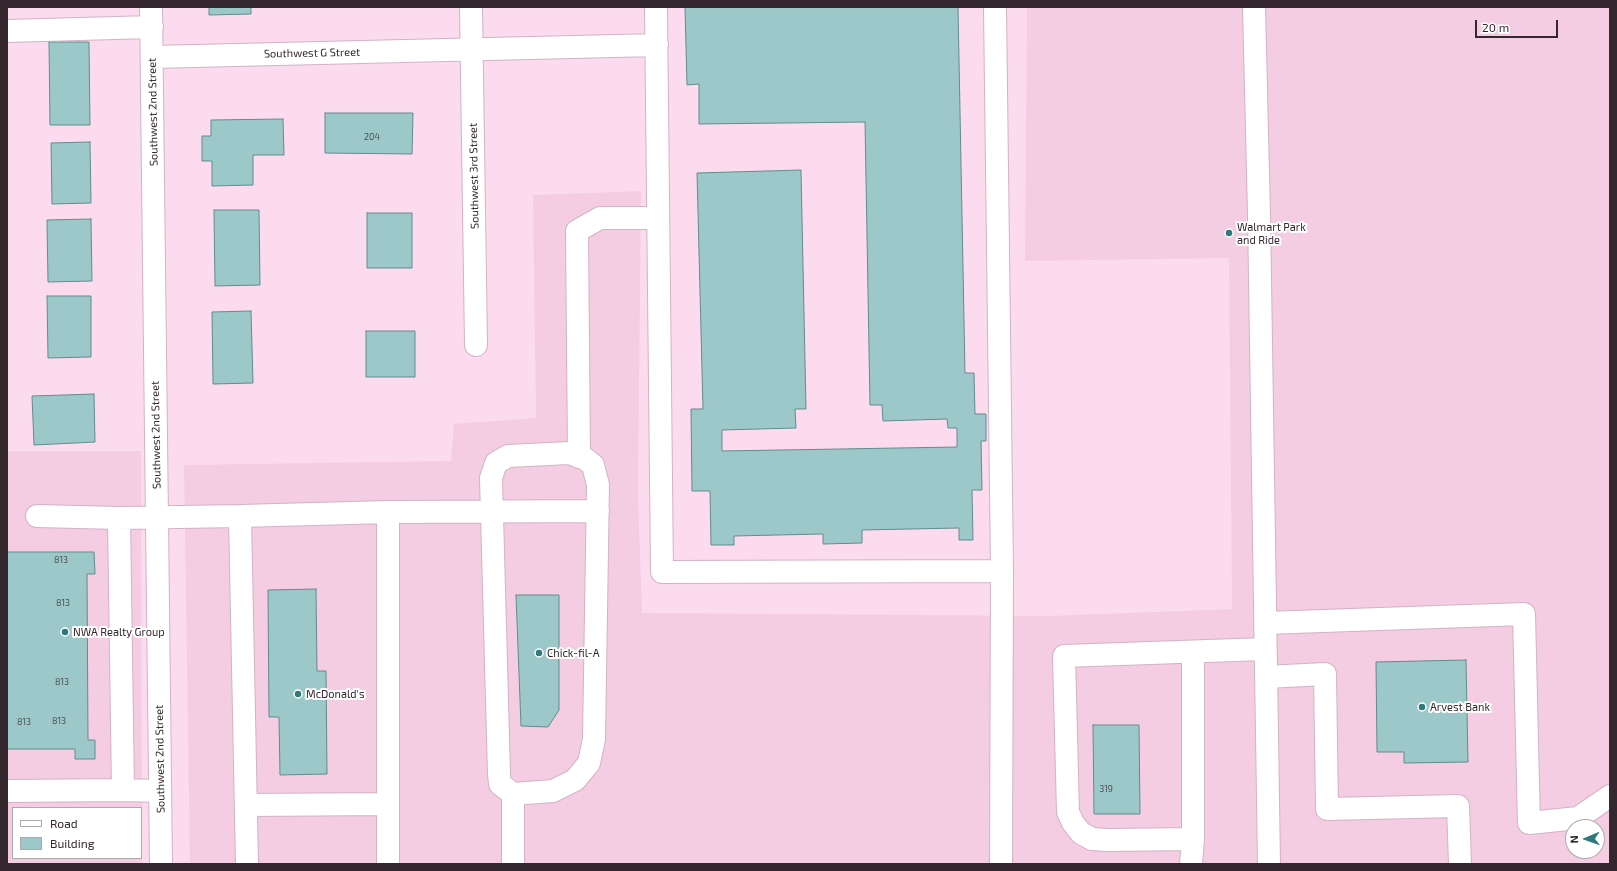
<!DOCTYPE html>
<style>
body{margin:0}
#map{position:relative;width:1617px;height:871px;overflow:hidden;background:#fddbee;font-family:"Exo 2",sans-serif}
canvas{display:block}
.frame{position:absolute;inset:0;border:8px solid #34272e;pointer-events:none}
.legend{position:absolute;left:12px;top:807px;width:130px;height:52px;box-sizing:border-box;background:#fff;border:1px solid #aea9ab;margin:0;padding:5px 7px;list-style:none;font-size:12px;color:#34272e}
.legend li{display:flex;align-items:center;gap:8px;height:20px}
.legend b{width:20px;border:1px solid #aea9ab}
.north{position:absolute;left:1565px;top:819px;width:40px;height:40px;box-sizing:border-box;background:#fff;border:1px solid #aea9ab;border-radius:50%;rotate:268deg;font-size:11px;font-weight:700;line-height:16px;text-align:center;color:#34272e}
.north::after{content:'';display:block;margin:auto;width:14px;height:18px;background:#2f797c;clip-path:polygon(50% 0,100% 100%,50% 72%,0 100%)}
.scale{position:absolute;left:1475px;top:20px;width:83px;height:18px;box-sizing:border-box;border:2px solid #34272e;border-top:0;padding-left:5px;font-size:12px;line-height:14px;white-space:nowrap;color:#34272e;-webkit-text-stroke:3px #fff;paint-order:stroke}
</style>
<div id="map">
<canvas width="1617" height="871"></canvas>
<div class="frame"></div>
<ul class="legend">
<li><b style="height:5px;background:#fff"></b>Road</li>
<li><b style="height:11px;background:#9dc8c9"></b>Building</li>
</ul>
<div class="north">N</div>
<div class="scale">20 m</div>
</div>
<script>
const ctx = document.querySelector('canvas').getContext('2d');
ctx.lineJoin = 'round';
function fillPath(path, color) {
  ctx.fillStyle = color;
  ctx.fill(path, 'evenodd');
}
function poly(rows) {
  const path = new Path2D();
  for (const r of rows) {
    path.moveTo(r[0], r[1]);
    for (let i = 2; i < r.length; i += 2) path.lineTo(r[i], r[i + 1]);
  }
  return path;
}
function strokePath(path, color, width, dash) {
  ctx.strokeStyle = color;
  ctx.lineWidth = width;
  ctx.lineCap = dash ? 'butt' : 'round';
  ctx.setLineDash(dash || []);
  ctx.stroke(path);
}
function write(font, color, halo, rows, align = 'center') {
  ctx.font = font + ' "Exo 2",sans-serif';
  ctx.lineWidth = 4;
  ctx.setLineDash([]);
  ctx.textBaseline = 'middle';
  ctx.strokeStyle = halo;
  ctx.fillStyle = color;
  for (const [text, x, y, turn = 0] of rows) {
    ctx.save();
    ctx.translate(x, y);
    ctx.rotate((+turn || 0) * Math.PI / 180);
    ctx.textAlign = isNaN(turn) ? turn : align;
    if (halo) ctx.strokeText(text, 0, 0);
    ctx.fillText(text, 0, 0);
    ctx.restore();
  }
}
const built = poly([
 [1027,7,1610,7,1610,864,190,864,184,465,451,461,454,424,536,418,533,195,641,191,638,496,642,613,1050,616,1232,609,1229,258,1025,261],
 [1573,827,1597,827,1597,851,1573,851],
 [7,451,141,451,142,864,7,864],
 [13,808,141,808,141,858,13,858]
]);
const building = poly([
 [209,7,251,7,251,14,209,15,209,7],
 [685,7,958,7,965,373,974,373,975,414,986,414,986,441,981,441,982,490,972,490,973,540,959,540,959,528,862,530,862,543,823,544,823,534,734,536,734,545,711,545,710,491,692,491,691,409,703,409,697,173,801,170,806,409,795,409,796,428,722,430,722,451,957,447,957,428,948,428,947,419,883,421,882,405,870,405,865,122,699,124,699,84,687,85,685,7],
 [49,42,89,42,90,125,50,125,49,42],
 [325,113,413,113,412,154,325,153,325,113],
 [283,119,284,155,253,155,253,185,212,186,212,161,202,161,202,136,211,136,211,120,283,119],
 [90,142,91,203,52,204,51,143,90,142],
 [214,210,259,210,260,285,215,286,214,210],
 [367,213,412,213,412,268,367,268,367,213],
 [91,219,92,281,48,282,47,220,91,219],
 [47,296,91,296,91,357,48,358,47,296],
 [251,311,253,383,213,384,212,312,251,311],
 [366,331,415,331,415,377,366,377,366,331],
 [94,394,95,442,34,445,32,396,94,394],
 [7,552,94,552,95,574,87,574,88,740,95,740,95,759,75,759,75,749,7,749,7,552],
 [316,589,317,671,326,671,327,774,280,775,279,717,269,717,268,590,316,589],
 [516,595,559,595,559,710,548,727,521,726,516,595],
 [1466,660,1468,762,1404,763,1404,752,1377,752,1376,662,1466,660],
 [1093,725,1139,725,1140,814,1094,814,1093,725]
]);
const minor = poly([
 [151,7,161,864],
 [471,7,476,345],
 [656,7,662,572,1002,571],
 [995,7,1002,571,1001,864],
 [1254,7,1259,214,1269,864],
 [7,31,152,27],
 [152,57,657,45],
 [569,453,584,458,593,465,598,485,594,739,589,763,575,780,553,791,513,794,500,784,499,774,491,478,496,463,508,456,569,453],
 [579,457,577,231,600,218,658,218],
 [388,512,598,511],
 [37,516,119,518,240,516],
 [119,518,123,790],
 [1265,623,1524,614,1529,823,1578,818,1610,796],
 [1266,677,1325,674,1327,809,1458,806,1460,864],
 [7,791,123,790,160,791],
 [246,805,388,804],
 [1193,839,1108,840,1092,839,1081,833,1073,823,1068,812,1064,656,1265,649],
 [247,864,240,516,388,512,388,864],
 [513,864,513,794],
 [1191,864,1193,839,1193,652]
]);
const markers = [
 [1229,233,4,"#2f797c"],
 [65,632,4,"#2f797c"],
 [539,653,4,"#2f797c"],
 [298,694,4,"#2f797c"],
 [1422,707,4,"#2f797c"]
];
const numberNames = [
 ["204",372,137],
 ["813",61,560],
 ["813",63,603],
 ["813",62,682],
 ["813",59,721],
 ["813",24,722],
 ["319",1106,789]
];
const streetNames = [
 ["Southwest G Street",312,53,-1],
 ["Southwest 2nd Street",153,112,-91],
 ["Southwest 3rd Street",474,176,-91],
 ["Southwest 2nd Street",156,435,-91],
 ["Southwest 2nd Street",160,759,-91]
];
const poiNames = [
 ["Walmart Park",1237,227],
 ["and Ride",1237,240],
 ["NWA Realty Group",73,632],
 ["Chick-fil-A",547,653],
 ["McDonald's",306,694],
 ["Arvest Bank",1430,707]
];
fillPath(built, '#f5cde3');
fillPath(building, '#9dc8c9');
strokePath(building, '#628b8d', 1);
strokePath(minor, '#d3b2c5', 24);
strokePath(minor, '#fff', 22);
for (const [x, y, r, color] of markers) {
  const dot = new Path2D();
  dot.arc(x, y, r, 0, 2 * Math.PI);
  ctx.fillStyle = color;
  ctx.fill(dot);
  strokePath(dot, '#fff', 1.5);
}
write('9px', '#4e4f55', null, numberNames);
write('11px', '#34272e', '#fff', streetNames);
write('11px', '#34272e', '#fff', poiNames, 'left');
</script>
